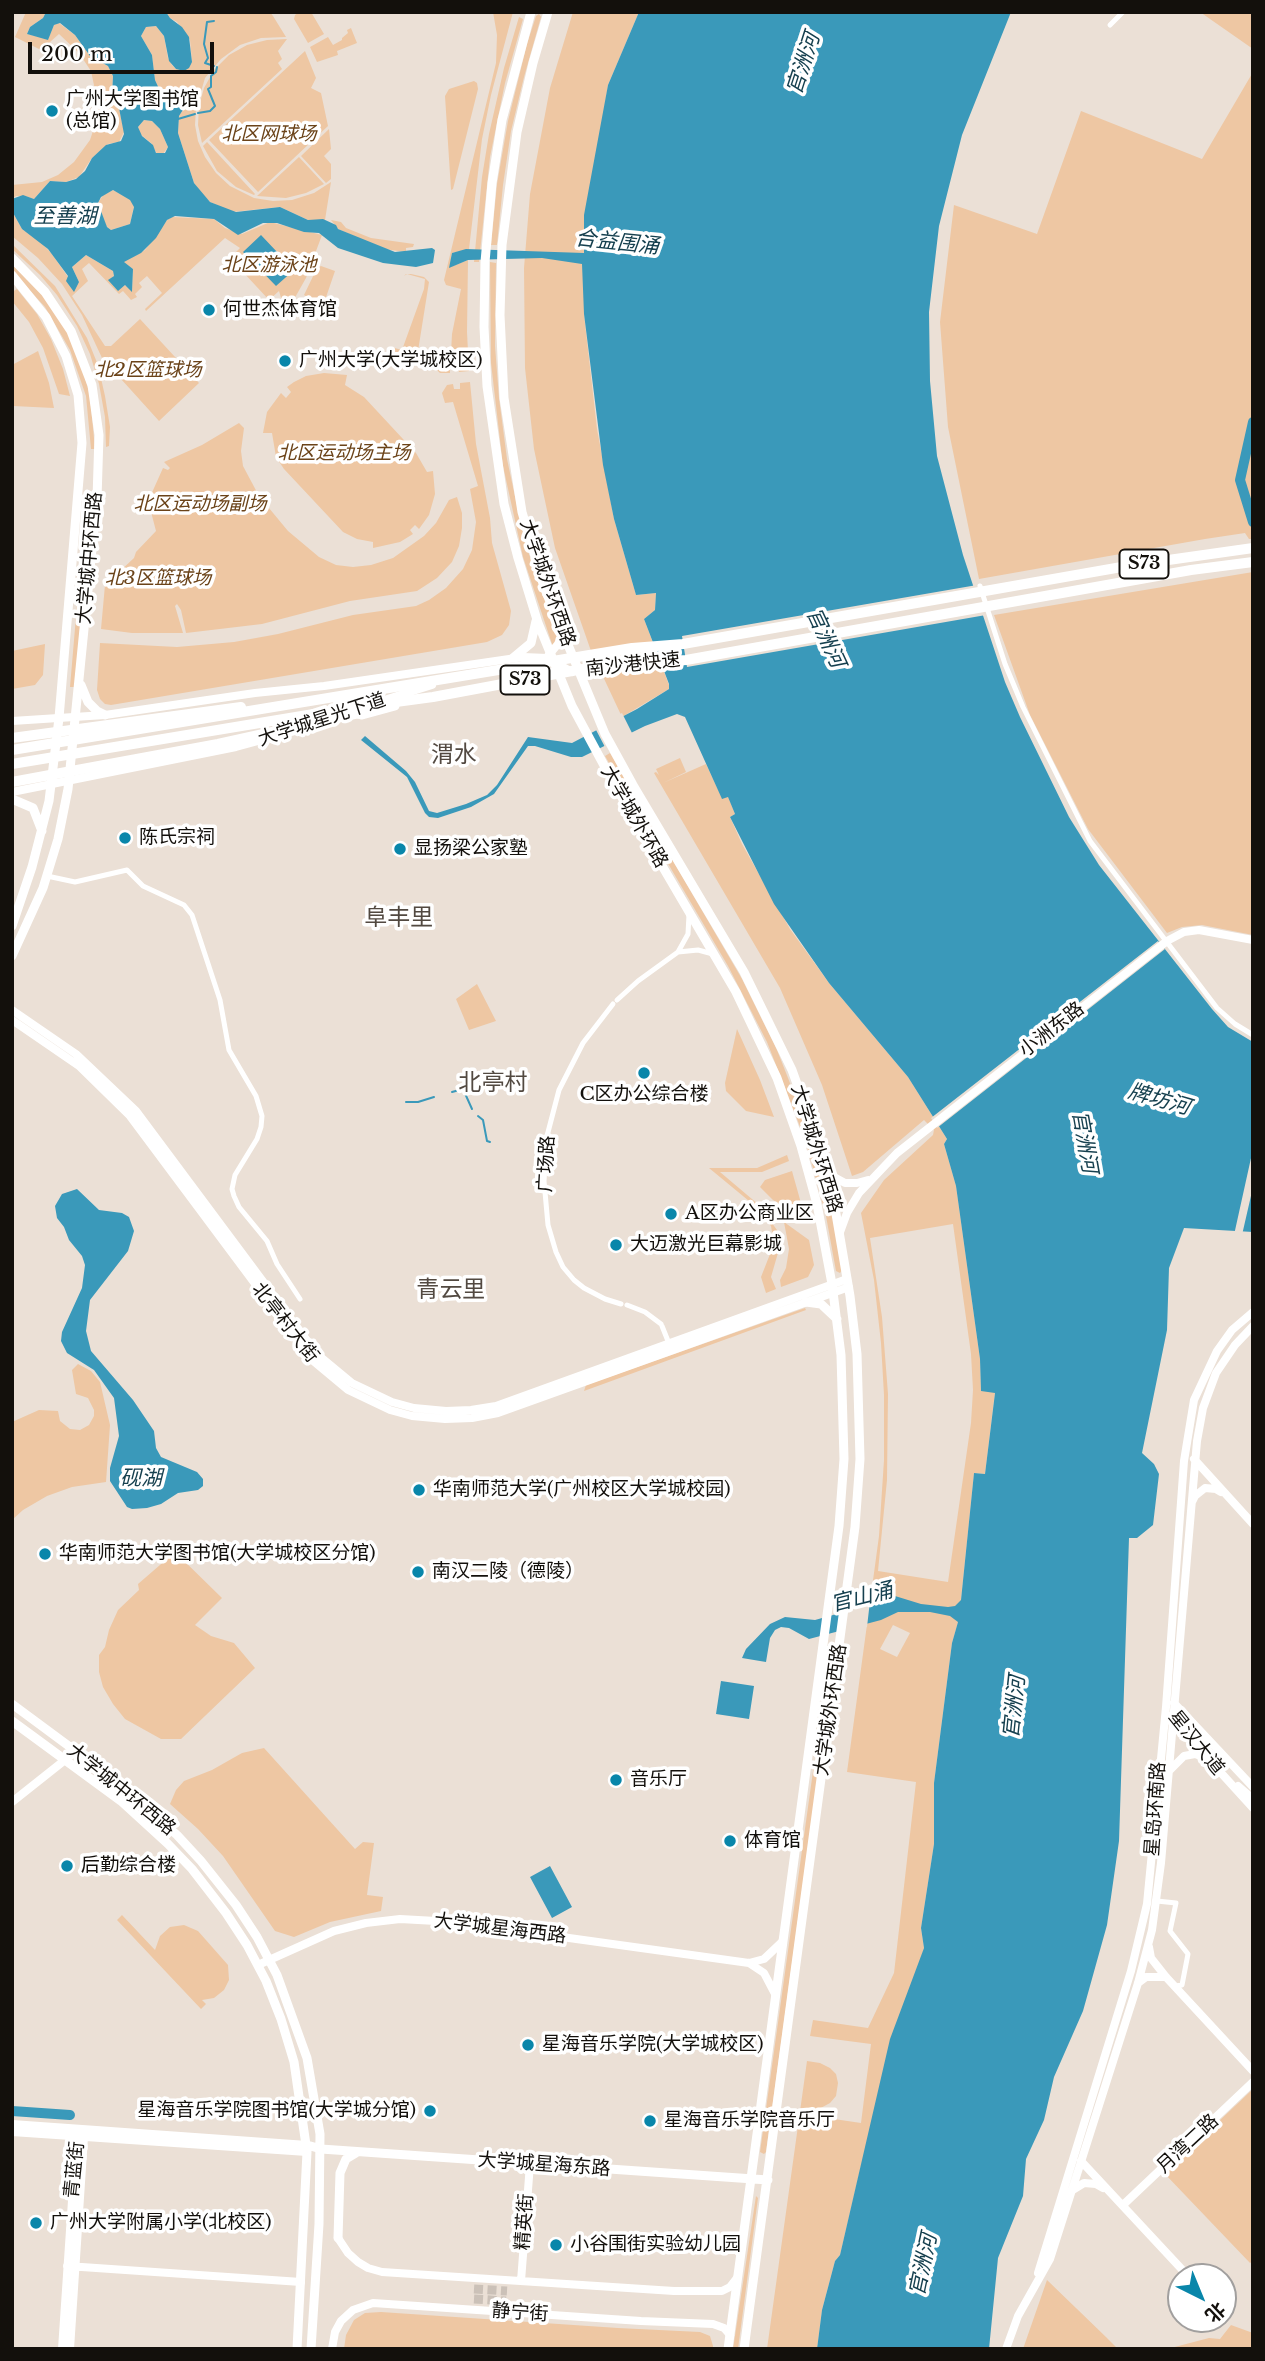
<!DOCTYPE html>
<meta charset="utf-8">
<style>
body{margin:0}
#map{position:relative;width:1265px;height:2361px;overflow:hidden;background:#ebe0d6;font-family:"Libre Baskerville","Noto Sans SC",serif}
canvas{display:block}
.frame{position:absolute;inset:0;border:14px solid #13100c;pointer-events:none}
.north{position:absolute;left:1167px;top:2263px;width:70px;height:70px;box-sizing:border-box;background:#fff;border:2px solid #a19f9e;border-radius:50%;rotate:137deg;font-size:19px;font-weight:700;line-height:28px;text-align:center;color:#13100c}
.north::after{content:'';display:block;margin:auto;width:24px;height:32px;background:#0986aa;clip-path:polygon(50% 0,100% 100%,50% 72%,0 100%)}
.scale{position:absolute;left:28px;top:42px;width:186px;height:32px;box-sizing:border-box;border:4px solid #13100c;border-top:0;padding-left:9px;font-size:21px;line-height:24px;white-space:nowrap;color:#13100c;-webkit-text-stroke:5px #fff;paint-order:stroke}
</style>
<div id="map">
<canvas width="1265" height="2361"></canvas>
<div class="frame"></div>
<div class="north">北</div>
<div class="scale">200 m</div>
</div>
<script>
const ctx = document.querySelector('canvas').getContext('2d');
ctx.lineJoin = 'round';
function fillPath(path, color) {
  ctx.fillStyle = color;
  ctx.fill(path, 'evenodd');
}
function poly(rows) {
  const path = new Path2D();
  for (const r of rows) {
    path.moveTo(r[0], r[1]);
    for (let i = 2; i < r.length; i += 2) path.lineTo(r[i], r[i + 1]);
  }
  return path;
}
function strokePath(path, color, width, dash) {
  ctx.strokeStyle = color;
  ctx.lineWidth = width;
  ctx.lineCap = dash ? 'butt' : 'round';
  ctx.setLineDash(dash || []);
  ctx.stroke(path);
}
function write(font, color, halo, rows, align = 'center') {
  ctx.font = font + ' "Libre Baskerville","Noto Sans SC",serif';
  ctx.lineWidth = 7;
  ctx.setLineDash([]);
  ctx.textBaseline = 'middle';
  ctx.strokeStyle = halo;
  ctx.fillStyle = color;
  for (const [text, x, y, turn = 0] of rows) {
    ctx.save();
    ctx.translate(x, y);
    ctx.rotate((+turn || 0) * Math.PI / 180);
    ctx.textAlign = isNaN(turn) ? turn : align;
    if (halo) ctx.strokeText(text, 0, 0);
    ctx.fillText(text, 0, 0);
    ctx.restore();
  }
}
const green = poly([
 [26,12,46,12,43,18,30,27,27,34,48,39,54,25,59,23,75,35,90,56,108,66,113,76,112,94,119,108,124,132,119,142,108,144,92,158,79,177,66,182,50,181,34,199,25,196,16,196,12,199,12,185,42,182,58,175,74,162,90,140,97,119,98,104,91,71,79,53,59,34,41,50,15,37],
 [166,12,270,12,273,16,286,37,261,38,240,45,221,59,205,78,196,109,195,125,198,141,205,157,216,173,230,186,254,198,273,201,292,200,314,193,331,182,325,220,308,220,280,207,232,212,210,202,201,193,194,183,178,133,179,116,190,99,189,93,176,90,167,98,162,95,155,80,152,55,141,36,146,27,156,26,164,36,168,58,172,65,176,69,192,62,190,40,177,22,170,18],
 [299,12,311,12,324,34,308,43,294,19,295,15],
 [493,12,513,12,491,95,482,139,469,249,452,253,450,267,468,260,467,332,469,371,459,372,458,367,450,368,450,373,440,373,434,367,434,357,437,354,451,353,452,334,461,289,446,285,444,280,496,63,497,35],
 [573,12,639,12,608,85,600,137,584,314,597,429,614,519,636,595,656,593,655,610,644,619,669,685,669,689,622,717,591,651,555,548,534,449,525,368,524,268,530,194,550,88],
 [1200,12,1253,12,1253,49],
 [539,14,541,17,524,77,511,131,503,185,497,245,491,245,497,184,508,121,527,44,536,16],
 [519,17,523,19,505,83,490,157,479,262,474,262,482,177,489,134,504,68],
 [351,28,357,43,337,51,338,55,317,62,310,47,328,37,333,45,342,40,342,38,348,33,347,30],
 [287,39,278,51,282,59,278,63,282,69,202,143,198,125,199,106,204,88,214,70,229,55,247,45,267,40],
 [305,51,316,78,311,88,321,93,328,126,258,192,209,140],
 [1253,72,1253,539,1249,539,1245,533,1205,539,979,579,948,427,940,322,954,205,1037,234,1081,111,1202,159],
 [474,81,477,83,478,89,453,189,451,190,445,96,449,89],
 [144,120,152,121,160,129,168,147,163,154,157,154,151,143,140,134,138,127],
 [329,129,331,149,324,156,331,164,331,179,326,183,301,156],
 [207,142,255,194,254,195,236,187,217,171,203,146],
 [299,157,324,184,306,193,286,198,257,196],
 [113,190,130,199,134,206,130,224,111,230,106,226,98,203,103,195],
 [12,211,22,229,39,240,52,254,68,277,67,281,79,282,72,267,86,255,113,271,114,276,109,280,118,290,125,285,132,291,133,269,123,262,145,250,167,220,172,217,214,219,225,228,242,234,270,222,322,235,306,278,288,310,280,305,282,301,279,291,269,300,230,258,240,248,225,238,146,311,145,309,162,293,147,276,139,283,142,287,135,294,137,297,131,300,123,291,119,294,89,263,82,269,88,281,72,296,105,346,111,346,140,319,199,383,159,421,102,358,82,315,62,284,38,258,12,236],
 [331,220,341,222,346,228,371,238,414,244,413,247,406,248,406,252,384,249,338,229],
 [12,244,55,286,87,338,98,365,105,396,110,427,109,446,106,447,105,417,99,384,90,354,77,326,57,295,40,275,12,249],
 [490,262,496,263,495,346,499,398,507,459,525,543,560,640,554,650,523,557,503,466,491,363],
 [12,263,42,294,68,333,82,367,90,396,95,449,91,449,86,396,70,350,45,307,12,271],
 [321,266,335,271,322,309,300,302,302,298,308,301,309,298,304,295,317,268],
 [406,274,411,274,424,277,429,282,418,351,415,357,408,360,390,351,391,347,402,350,424,289,425,279,407,274,404,276],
 [17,289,37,314,51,339,63,369,70,396,59,394,43,348,29,322,12,301,12,292],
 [38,351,49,383,54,408,13,406,12,365],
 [324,373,347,375,345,385,364,397,416,453,427,472,433,471,435,494,429,515,419,529,415,525,410,530,413,534,400,542,373,548,373,542,357,539,343,532,284,469,276,457,272,433,263,433,267,412,281,393,286,398,291,392,287,387,294,382,306,376],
 [470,382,476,444,490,518,492,543,511,611,509,625,502,635,487,642,111,705,105,704,100,699,97,690,100,643,177,647,234,642,278,634,353,615,416,606,429,600,446,588,463,569,472,550,476,522,470,489,478,486,453,402,445,403,442,393,447,385,453,384,454,389,460,389,460,383],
 [239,423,244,428,241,451,243,466,259,496,288,531,319,557,336,565,353,567,371,565,393,558,424,536,436,523,449,500,457,497,462,513,462,528,459,546,452,562,437,578,417,591,350,601,262,624,186,633,181,610,177,604,175,606,183,633,132,633,101,629,105,585,134,558,136,552,156,531,150,508,150,497,163,468,168,470,170,468,164,462,202,445],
 [91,498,75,687,70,687,86,499],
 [1253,572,1253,935,1202,925,1182,927,1167,933,1088,829,1030,715,994,615],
 [45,644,43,675,35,685,12,689,12,651],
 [610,753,742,979,777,1050,801,1111,821,1172,835,1227,842,1270,840,1273,836,1271,826,1216,806,1142,767,1042,728,966,605,756],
 [680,758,686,772,663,783,706,764,722,798,728,796,735,814,730,817,742,844,790,929,829,983,908,1077,947,1139,944,1144,956,1186,980,1359,981,1390,995,1392,985,1474,974,1473,959,1619,952,1643,934,1783,934,1844,921,1928,924,1948,861,2166,840,2255,835,2261,822,2310,817,2349,767,2349,807,2061,820,2063,830,2068,836,2074,838,2083,836,2096,830,2103,817,2110,808,2108,807,2115,861,2123,871,2044,810,2036,813,2020,868,2028,894,1973,916,1782,847,1772,879,1536,884,1460,884,1395,881,1343,874,1280,861,1213,884,1180,933,1135,934,1130,924,1120,863,1172,852,1176,822,1085,780,988,654,773,656,772,659,775,656,769],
 [953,1224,971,1354,973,1390,971,1423,948,1582,878,1571,887,1480,888,1394,882,1317,870,1238],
 [893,1625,910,1633,897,1657,880,1649],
 [477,984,496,1021,469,1030,456,999],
 [737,1029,760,1080,774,1117,746,1111,726,1091,725,1083],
 [787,1155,789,1161,762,1172,720,1172,759,1205,777,1230,780,1246,771,1277,776,1289,766,1293,761,1277,774,1244,771,1226,749,1201,709,1168,757,1168],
 [792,1171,799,1196,805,1218,773,1200,760,1187,765,1180],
 [784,1222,809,1240,814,1265,808,1277,781,1287,780,1280,786,1268,789,1249],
 [805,1308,806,1310,584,1391,586,1385],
 [78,1364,91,1371,100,1382,110,1425,106,1482,72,1487,47,1496,23,1510,12,1520,12,1422,39,1410,58,1411,60,1421,70,1429,80,1430,89,1425,94,1416,94,1410,88,1398,76,1394,72,1370],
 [175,1552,222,1598,195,1625,211,1636,234,1643,255,1668,181,1739,161,1739,125,1719,113,1704,103,1687,99,1672,99,1655,105,1647,109,1630,118,1610,139,1590,138,1584],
 [264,1748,355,1849,363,1842,374,1843,367,1895,383,1897,381,1911,330,1922,294,1937,275,1931,223,1856,198,1829,170,1804,176,1790,184,1781,212,1770,242,1753],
 [814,1764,816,1764,819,1767,766,2152,764,2154,760,2152],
 [122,1915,155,1950,160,1936,170,1927,184,1925,198,1931,228,1965,229,1980,224,1990,214,1998,202,2000,206,2004,201,2009,117,1920],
 [1253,2089,1253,2261,1250,2263,1164,2173],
 [756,2196,758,2198,738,2349,733,2349],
 [1047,2280,1106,2337,1118,2349,1023,2349],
 [381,2312,618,2328,700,2332,710,2336,713,2346,713,2349,344,2349,346,2335,354,2320,365,2313],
 [1231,2325,1253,2333,1253,2349,1167,2349,1209,2338,1220,2339]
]);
const water = poly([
 [46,12,118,12,128,14,166,12,170,18,182,27,189,37,192,62,189,68,184,71,176,69,169,61,164,36,156,26,146,27,141,36,152,55,155,80,162,95,168,98,181,89,189,93,190,99,179,116,178,133,194,183,210,202,236,212,280,207,308,220,323,219,336,225,338,229,395,252,432,248,435,250,433,263,416,267,383,263,338,248,319,233,304,232,277,223,263,223,238,235,214,219,175,216,167,220,156,238,141,253,124,262,133,269,132,292,125,285,118,291,108,280,114,276,113,271,86,255,72,267,79,282,74,292,66,281,68,276,48,249,22,229,12,211,12,199,23,195,34,199,50,181,66,182,76,179,85,171,92,158,106,145,121,141,124,134,119,108,112,96,113,76,108,66,90,56,75,35,60,23,54,25,48,40,27,34,30,27,43,18],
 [144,120,152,121,160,129,168,147,165,153,156,153,153,145,142,136,138,127],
 [113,190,130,200,134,207,130,224,111,230,107,227,98,203,101,197],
 [639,12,1011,12,962,135,939,226,929,312,930,381,937,456,963,555,1005,682,1020,717,1069,817,1099,865,1212,1009,1228,1027,1253,1042,1253,1232,1184,1228,1169,1268,1167,1330,1142,1453,1154,1464,1159,1474,1153,1525,1137,1538,1129,1538,1119,1841,1107,1925,1083,2011,1054,2077,1044,2120,1026,2159,1023,2196,998,2258,989,2349,817,2349,822,2310,835,2261,840,2255,890,2039,924,1948,921,1928,934,1844,934,1783,952,1643,958,1622,950,1616,930,1612,898,1612,881,1620,809,1639,789,1628,781,1627,775,1630,770,1638,766,1662,742,1658,746,1649,770,1624,785,1617,815,1620,833,1615,857,1605,878,1604,895,1596,921,1604,948,1607,955,1606,961,1600,974,1473,985,1474,995,1393,981,1391,980,1359,956,1186,944,1144,947,1139,908,1077,829,983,774,904,730,817,735,814,728,797,722,799,685,717,677,714,645,726,582,757,571,757,535,746,528,746,494,794,471,807,438,818,429,817,425,813,407,777,361,740,365,736,406,771,415,782,429,811,437,813,466,804,487,795,497,785,528,737,572,743,637,709,669,689,669,684,644,619,655,610,656,593,636,595,614,519,603,465,584,314,582,264,542,258,468,260,449,268,452,253,466,249,584,253,584,215,608,85],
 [261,235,294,270,276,286,243,252],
 [77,1189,99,1210,122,1213,129,1217,134,1231,128,1251,90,1300,86,1331,91,1351,133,1400,154,1431,156,1448,161,1457,197,1472,203,1479,203,1486,198,1490,178,1493,161,1504,147,1508,132,1509,127,1507,110,1481,110,1468,119,1436,114,1398,94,1370,67,1353,61,1341,62,1332,82,1288,85,1265,82,1256,69,1240,64,1227,57,1218,55,1206,62,1194],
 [721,1681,754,1686,749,1719,716,1714],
 [550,1866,572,1907,552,1918,530,1877]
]);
const pier = poly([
 [977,585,986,615,687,667,682,636],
 [622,713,633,735,606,749,595,728],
 [1158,941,1165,949,937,1128,931,1118],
 [1253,1149,1253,1187,1242,1235,1234,1235],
 [856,1601,870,1601,867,1627,837,1634,846,1604]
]);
const stream = poly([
 [214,66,205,63,208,58,204,44,207,22,214,21],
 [198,113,210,111,215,106,208,89,211,87,211,76,216,72,217,67],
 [178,119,195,114],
 [452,1092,463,1089,472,1109],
 [406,1102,418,1102,434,1097],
 [478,1116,483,1120,487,1141,490,1142]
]);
const river = poly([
 [1253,422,1240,480,1253,522],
 [12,2111,70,2115]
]);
const primaryTunnel = poly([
 [474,2289,507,2291],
 [474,2299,506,2301]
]);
const street = poly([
 [1110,25,1123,12],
 [980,586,1005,664,1023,707,1090,841,1217,1008,1235,1024,1253,1035],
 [47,876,75,882,127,870,143,886,184,905,192,915,220,1000,229,1050,256,1096,262,1116,261,1127,257,1139,235,1175,232,1189,234,1196,239,1207,267,1241,277,1264,300,1299],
 [678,952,698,950,713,954],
 [617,1000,638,981,678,952,688,934,689,915],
 [613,1004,583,1043,559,1090,547,1136,544,1181,548,1225,556,1252,563,1267,574,1280,584,1288,605,1299,621,1304],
 [627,1305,645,1312,661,1324],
 [662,1326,670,1346],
 [1157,1901,1176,1903,1170,1931,1188,1954,1182,1985,1176,1986]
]);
const secondary = poly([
 [548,656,558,644,563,632],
 [381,701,432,685],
 [12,721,105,715,255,693,324,686,523,657,547,658,572,672],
 [12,792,236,747,310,727],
 [12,1010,76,1054,136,1111,317,1354,352,1383,392,1402,414,1408,446,1411,471,1410,496,1406,847,1279],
 [12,1020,79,1066,130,1116,312,1360,348,1390,390,1410,412,1416,445,1419,472,1418,498,1413,849,1287],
 [826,1169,834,1177,845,1183,857,1183,868,1180],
 [840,1232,847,1213,859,1193,897,1153,1167,941,1184,932,1199,930,1253,940],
 [1194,1459,1253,1524],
 [1192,1502,1195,1496,1205,1488,1216,1489,1221,1492],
 [1174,1703,1253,1787],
 [1172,1719,1253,1808],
 [1168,1772,1184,1756,1195,1754,1206,1758],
 [1238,1786,1253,1799],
 [12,1802,75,1752],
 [1149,1947,1151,1958,1166,1977,1253,2071],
 [749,1963,764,1973,775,1994],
 [258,1965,334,1931,366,1923,400,1919,454,1922,749,1963,764,1959,782,1942],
 [1138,1983,1146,1977,1166,1977],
 [12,2124,307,2145],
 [12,2132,307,2152],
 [1081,2161,1189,2277],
 [1071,2191,1084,2183,1096,2184,1103,2188],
 [1123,2205,1253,2082],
 [338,2238,348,2253,358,2262,368,2268,382,2272,674,2291,722,2291,730,2287,737,2278],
 [67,2266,301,2282],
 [1038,2273,1131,1971,1147,1904,1166,1707,1184,1461,1194,1400,1217,1351,1232,1330,1253,1312],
 [521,2281,530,2164],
 [1223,2313,1226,2316],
 [62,2349,75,2156,77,2136,79,2132],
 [70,2349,84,2137,82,2132],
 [332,2349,335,2332,341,2321,353,2310,373,2303,641,2321,713,2324,724,2328,730,2335],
 [1006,2349,1018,2316,1050,2259,1138,1983,1152,1930,1161,1863,1197,1441,1203,1408,1216,1373,1235,1345,1253,1326]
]);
const primary = poly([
 [531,12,502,120,492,183,485,262,484,327,487,386,504,504,518,558,538,623,572,706,613,782,736,992,777,1078,801,1146,817,1204,832,1284,841,1355,844,1459,839,1526,728,2349],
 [548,12,533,63,517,132,502,245,500,315,504,398,522,512,544,587,605,734,633,785,744,972,792,1070,815,1134,835,1208,850,1296,857,1354,860,1459,855,1527,744,2349],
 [12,258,45,292,71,331,92,385,99,435,97,499,68,789,58,839,43,888,12,956],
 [12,275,46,317,66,356,78,395,82,443,59,718,49,801,32,867,12,926],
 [513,658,531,643,536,621],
 [504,679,535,673,552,672],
 [81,685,88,702,97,711,105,715],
 [362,715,395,706],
 [12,799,33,808,42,831],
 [806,1302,821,1304,837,1319],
 [12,1704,116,1781,177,1835,201,1861,236,1905,257,1937,277,1975,307,2058,320,2134,319,2224,311,2349],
 [12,1721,121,1801,168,1844,192,1869,226,1913,247,1945,266,1981,281,2019,294,2062,307,2152,297,2349],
 [307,2145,321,2149,768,2180],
 [338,2238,340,2173,346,2159,356,2153]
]);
const highway = poly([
 [12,738,241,707],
 [12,750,632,648,683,644,1133,565,1253,548],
 [12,764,344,709,433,697,588,668,686,660,1191,570,1253,562],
 [12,782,218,744,368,711]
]);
const markers = [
 [52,111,7,"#0986aa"],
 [209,310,7,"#0986aa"],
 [285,361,7,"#0986aa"],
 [125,838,7,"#0986aa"],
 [400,849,7,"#0986aa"],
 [644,1073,7,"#0986aa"],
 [671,1214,7,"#0986aa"],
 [616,1245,7,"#0986aa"],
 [419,1490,7,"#0986aa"],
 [45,1554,7,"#0986aa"],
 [418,1572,7,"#0986aa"],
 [616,1780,7,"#0986aa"],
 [730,1841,7,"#0986aa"],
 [67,1866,7,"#0986aa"],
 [528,2045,7,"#0986aa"],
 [430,2111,7,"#0986aa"],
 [650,2121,7,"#0986aa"],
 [36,2223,7,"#0986aa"],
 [556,2245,7,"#0986aa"]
];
const shields = [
 [1144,564,49],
 [525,680,49]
];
const shieldNames = [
 ["S73",1144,564],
 ["S73",525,680]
];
const poiNames = [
 ["广州大学图书馆",66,100],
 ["(总馆)",66,122],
 ["何世杰体育馆",223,310],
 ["广州大学(大学城校区)",299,361],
 ["陈氏宗祠",139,838],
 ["显扬梁公家塾",414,849],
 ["C区办公综合楼",644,1095,"center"],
 ["A区办公商业区",685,1214],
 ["大迈激光巨幕影城",630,1245],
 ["华南师范大学(广州校区大学城校园)",433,1490],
 ["华南师范大学图书馆(大学城校区分馆)",59,1554],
 ["南汉二陵（德陵）",432,1572],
 ["音乐厅",630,1780],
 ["体育馆",744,1841],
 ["后勤综合楼",81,1866],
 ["星海音乐学院(大学城校区)",542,2045],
 ["星海音乐学院图书馆(大学城分馆)",416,2111,"right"],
 ["星海音乐学院音乐厅",664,2121],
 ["广州大学附属小学(北校区)",50,2223],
 ["小谷围街实验幼儿园",570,2245]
];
const parkNames = [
 ["北区网球场",269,135],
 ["北区游泳池",269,266],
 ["北2区篮球场",148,371],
 ["北区运动场主场",344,454],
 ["北区运动场副场",200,505],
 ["北3区篮球场",158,579]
];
const streetNames = [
 ["大学城中环西路",90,558,-85],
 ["大学城外环西路",547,583,71],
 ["南沙港快速",633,665,-6],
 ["大学城星光下道",322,720,-18],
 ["大学城外环路",634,817,60],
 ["小洲东路",1052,1030,-38],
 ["大学城外环西路",816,1149,73],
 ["广场路",547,1164,-87],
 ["北亭村大街",285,1323,52],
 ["大学城外环西路",831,1710,-82],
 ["星汉大道",1196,1743,51],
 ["大学城中环西路",121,1790,39],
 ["星岛环南路",1156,1809,-86],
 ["大学城星海西路",500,1929,7],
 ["月湾二路",1188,2144,-43],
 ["大学城星海东路",544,2165,4],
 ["青蓝街",75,2170,-84],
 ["精英街",525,2222,-86],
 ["静宁街",520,2313,4]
];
const waterNames = [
 ["官洲河",804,64,-72],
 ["至善湖",65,217],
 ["合益围涌",617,243,6],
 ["官洲河",825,638,65],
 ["牌坊河",1159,1100,16],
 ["官洲河",1084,1142,80],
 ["砚湖",141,1479],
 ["官山涌",862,1598,-14],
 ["官洲河",1015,1707,-84],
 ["官洲河",924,2265,-78]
];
const quarterNames = [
 ["渭水",454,756],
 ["阜丰里",399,919],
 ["北亭村",493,1084],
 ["青云里",451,1291]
];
fillPath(green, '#eec7a3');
fillPath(water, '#3a99ba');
fillPath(pier, '#ebe0d6');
strokePath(stream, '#3a99ba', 2);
strokePath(river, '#3a99ba', 10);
strokePath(primaryTunnel, '#cbc1b8', 9, [9, 4.5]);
strokePath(street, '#fff', 5);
strokePath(secondary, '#fff', 8);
strokePath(primary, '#fff', 9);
strokePath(highway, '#fff', 10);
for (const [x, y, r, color] of markers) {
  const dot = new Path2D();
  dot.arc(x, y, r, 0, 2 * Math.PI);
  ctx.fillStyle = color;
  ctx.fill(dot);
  strokePath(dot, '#fff', 2.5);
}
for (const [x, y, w] of shields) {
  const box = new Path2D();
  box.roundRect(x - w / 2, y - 14.5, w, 29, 5);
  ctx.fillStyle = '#fff';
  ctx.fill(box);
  strokePath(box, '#13100c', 2);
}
write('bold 18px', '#13100c', null, shieldNames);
write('19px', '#13100c', '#fff', poiNames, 'left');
write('italic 19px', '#6b4319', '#fff', parkNames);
write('19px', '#13100c', '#fff', streetNames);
write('italic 21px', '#16404f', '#fff', waterNames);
write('23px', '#524941', '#fff', quarterNames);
</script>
